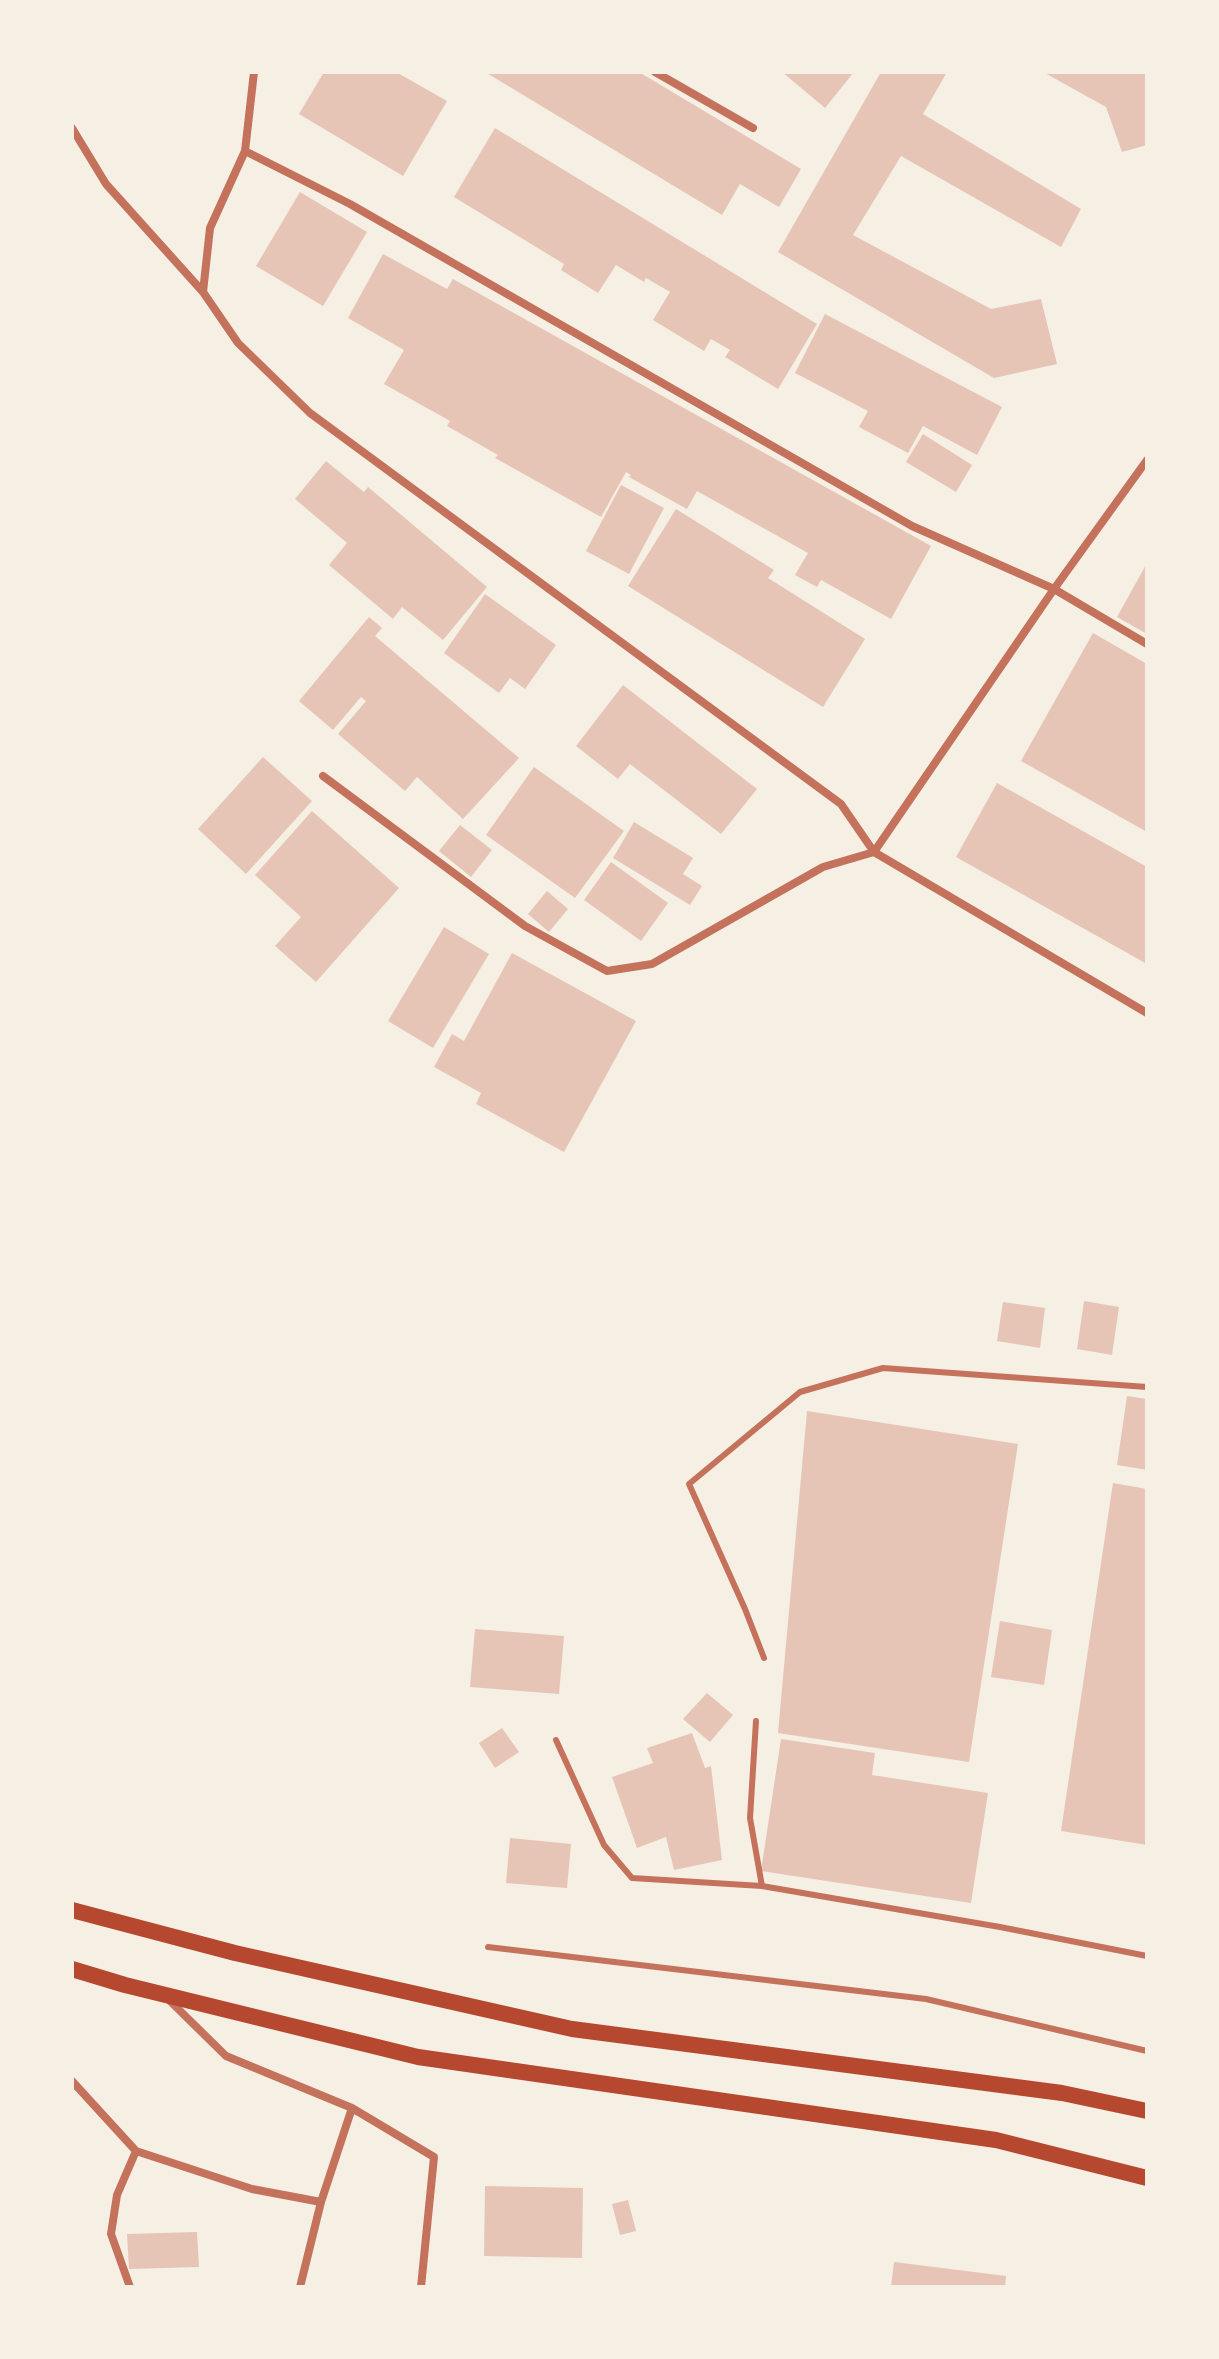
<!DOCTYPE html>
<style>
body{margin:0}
#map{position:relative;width:1219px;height:2359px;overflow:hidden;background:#f6efe4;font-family:"Work Sans",sans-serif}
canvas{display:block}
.frame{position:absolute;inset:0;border:74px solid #f6efe4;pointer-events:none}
</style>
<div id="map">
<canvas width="1219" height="2359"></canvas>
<div class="frame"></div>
</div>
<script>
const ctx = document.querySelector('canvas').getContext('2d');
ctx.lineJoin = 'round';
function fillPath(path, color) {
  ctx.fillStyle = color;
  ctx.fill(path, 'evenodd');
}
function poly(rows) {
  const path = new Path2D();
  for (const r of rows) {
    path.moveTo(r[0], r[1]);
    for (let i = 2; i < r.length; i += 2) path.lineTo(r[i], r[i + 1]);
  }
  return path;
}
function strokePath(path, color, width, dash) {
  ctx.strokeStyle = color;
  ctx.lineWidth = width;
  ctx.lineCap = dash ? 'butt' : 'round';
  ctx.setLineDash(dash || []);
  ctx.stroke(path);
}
const building = poly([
 [324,72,396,72,447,101,403,176,299,114],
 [485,72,639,72,801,169,779,207,740,184,722,215],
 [782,72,854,72,825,108],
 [881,72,947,72,923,114,1081,209,1061,247,901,156,853,235,991,309,1041,299,1057,364,994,378,778,252],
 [1043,72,1147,73,1147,145,1122,152,1106,107],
 [495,128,817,324,778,389,725,357,730,350,711,339,704,351,653,320,670,292,646,278,644,282,616,265,598,293,561,270,564,264,454,197],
 [300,192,367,232,323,306,256,266],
 [383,254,447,289,453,279,931,546,891,619,821,580,817,587,795,575,808,553,697,491,687,509,629,477,631,475,626,472,601,517,495,458,498,455,447,426,450,421,384,384,404,350,348,318],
 [825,314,1002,407,977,455,923,426,908,453,859,427,868,411,795,373],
 [923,434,972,465,956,492,906,462],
 [326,461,364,492,368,487,487,587,443,640,402,607,393,619,329,565,347,543,295,499],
 [621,485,664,508,629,574,586,551],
 [676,509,774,570,768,578,865,639,823,707,628,586],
 [1147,563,1147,634,1117,617],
 [485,594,556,645,525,689,510,678,499,693,444,653],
 [369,617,382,628,375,636,519,758,463,819,417,777,405,791,338,734,366,701,361,697,333,730,299,701],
 [1093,633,1147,664,1147,832,1021,761],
 [623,685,757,789,721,834,630,764,618,779,576,746],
 [263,757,312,801,246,874,198,829],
 [534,767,624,831,575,898,486,835],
 [997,783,1147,867,1147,964,956,857],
 [312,811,399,888,316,982,275,946,301,917,255,875],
 [634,822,693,858,683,874,702,886,690,905,613,858],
 [460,825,492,850,471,877,439,851],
 [611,862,668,903,641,941,584,900],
 [547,891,568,909,549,932,528,914],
 [444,927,489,954,433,1048,388,1021],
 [512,953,636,1021,564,1152,476,1104,481,1093,434,1067,452,1034,464,1041],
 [1084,1301,1119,1307,1112,1355,1077,1349],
 [1003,1302,1045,1308,1040,1348,997,1341],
 [1127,1396,1147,1399,1147,1470,1117,1465],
 [807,1411,1018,1444,969,1762,778,1733],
 [1113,1483,1147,1489,1147,1845,1061,1831],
 [1000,1621,1052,1630,1044,1685,991,1677],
 [475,1629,564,1636,559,1694,470,1687],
 [707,1693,733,1715,710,1742,683,1719],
 [502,1728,519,1752,495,1768,479,1743],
 [692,1733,705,1768,711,1766,722,1860,674,1870,666,1837,637,1848,612,1777,653,1763,647,1748],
 [781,1739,875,1753,872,1775,988,1793,971,1903,761,1871],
 [510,1838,571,1844,567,1888,506,1883],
 [485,2186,583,2188,582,2258,484,2256],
 [628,2200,636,2231,620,2235,612,2204],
 [197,2232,199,2267,129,2269,127,2234],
 [894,2262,1006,2276,1005,2287,891,2287]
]);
const service = poly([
 [764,1658,745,1609,689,1484,800,1392,883,1368,1147,1387],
 [756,1721,750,1818,762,1886],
 [556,1740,604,1845,632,1878,762,1886,1000,1927,1147,1956],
 [488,1947,926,1999,1147,2051]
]);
const minor = poly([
 [655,72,753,128],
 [72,128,106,184,203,292,238,343,310,413,841,804,874,852,1147,1013],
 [245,151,350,204,912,526,1054,589,1147,644],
 [203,292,210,228,245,151,254,72],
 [323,776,525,926,607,971,652,964,823,867,874,852,1054,589,1147,460],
 [168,1999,226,2056,352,2108,434,2157,421,2287],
 [72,2081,136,2151,252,2189,321,2202,352,2108],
 [130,2287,111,2234,117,2195,136,2151],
 [300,2287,321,2202]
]);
const secondary = poly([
 [72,1910,235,1953,572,2029,1062,2093,1147,2111],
 [72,1969,125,1985,418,2057,996,2140,1147,2178]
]);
fillPath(building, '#e6c5b7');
strokePath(service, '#c5725c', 6);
strokePath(minor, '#c5725c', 8);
strokePath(secondary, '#b5482f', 16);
</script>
